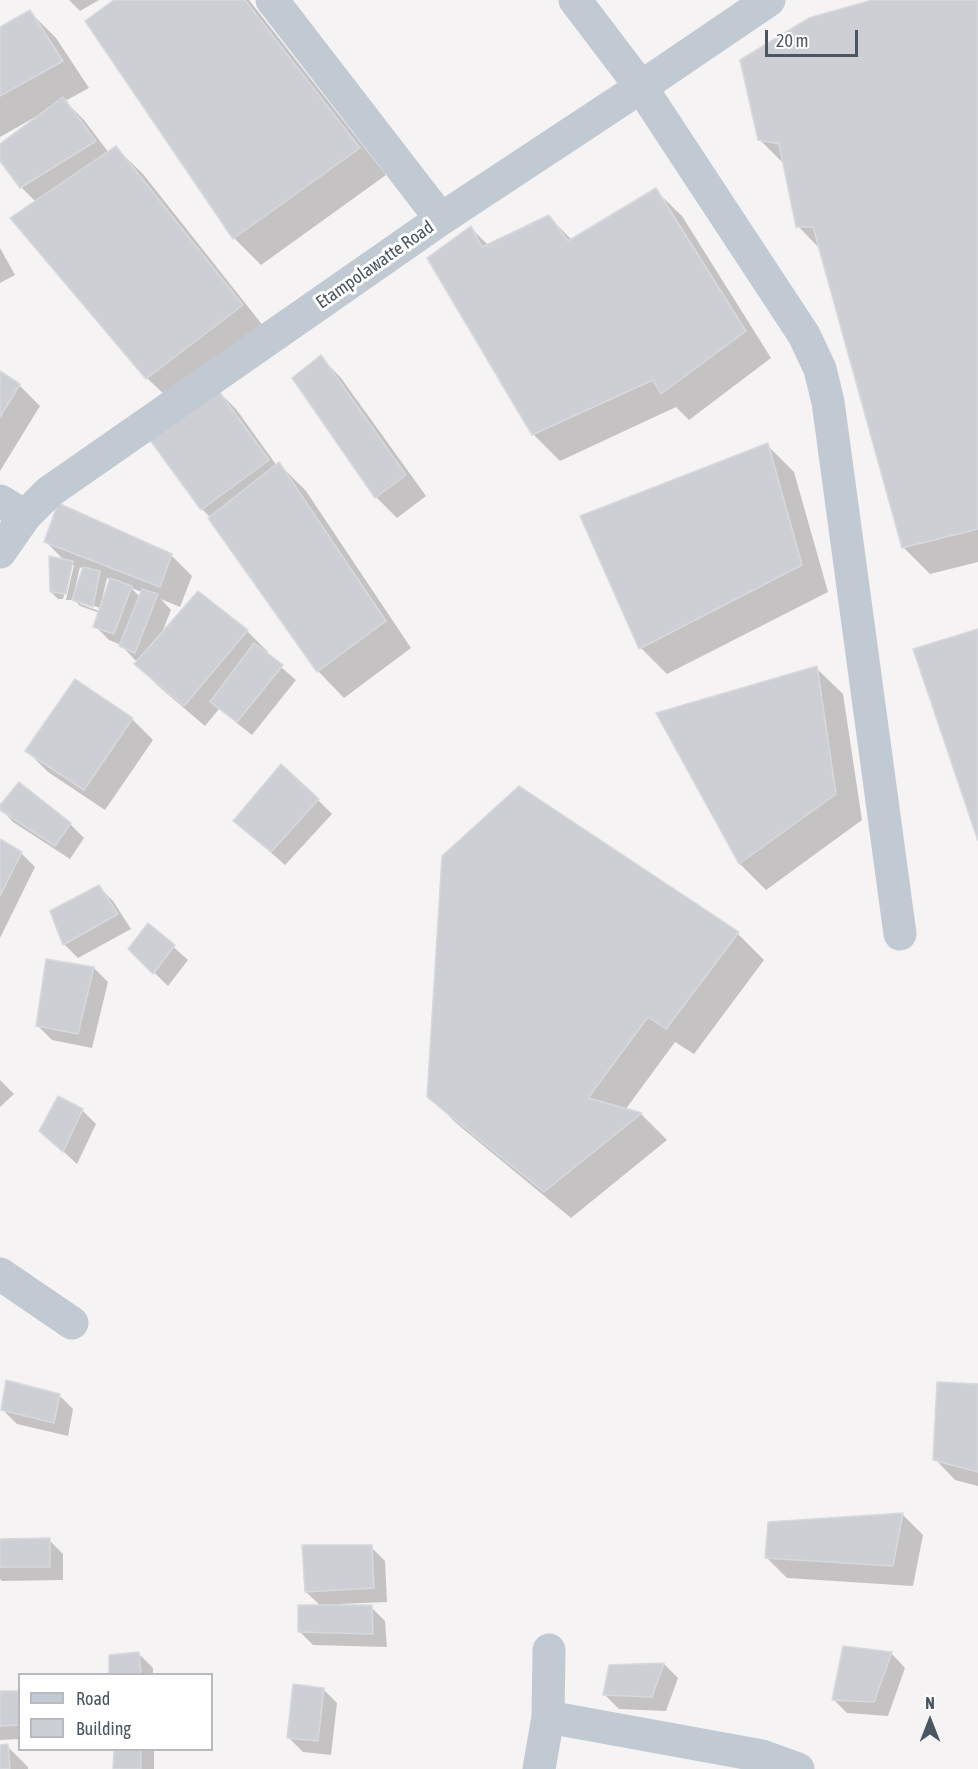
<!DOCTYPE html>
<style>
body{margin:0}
#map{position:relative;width:978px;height:1769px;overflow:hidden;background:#f5f3f3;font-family:"Asap Condensed",sans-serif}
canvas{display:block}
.legend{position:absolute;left:18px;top:1673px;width:195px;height:78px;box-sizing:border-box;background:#fff;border:2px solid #b7bbc0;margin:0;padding:8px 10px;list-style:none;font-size:18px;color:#4a5661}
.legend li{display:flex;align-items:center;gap:12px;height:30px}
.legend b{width:30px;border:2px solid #b7bbc0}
.north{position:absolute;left:900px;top:1691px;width:60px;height:60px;-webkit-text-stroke:4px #fff;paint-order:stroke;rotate:0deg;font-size:16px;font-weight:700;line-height:24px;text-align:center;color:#4a5661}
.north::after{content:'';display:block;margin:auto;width:21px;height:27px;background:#4a5661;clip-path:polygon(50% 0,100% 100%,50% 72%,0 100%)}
.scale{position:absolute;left:765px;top:30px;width:93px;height:27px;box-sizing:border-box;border:3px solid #4a5661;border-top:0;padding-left:8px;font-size:18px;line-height:21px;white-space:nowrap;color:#4a5661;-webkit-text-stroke:4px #fff;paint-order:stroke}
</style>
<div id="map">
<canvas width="978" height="1769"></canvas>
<ul class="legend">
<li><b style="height:8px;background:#c1cad2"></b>Road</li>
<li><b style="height:16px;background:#cdcfd5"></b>Building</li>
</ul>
<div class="north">N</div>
<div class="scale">20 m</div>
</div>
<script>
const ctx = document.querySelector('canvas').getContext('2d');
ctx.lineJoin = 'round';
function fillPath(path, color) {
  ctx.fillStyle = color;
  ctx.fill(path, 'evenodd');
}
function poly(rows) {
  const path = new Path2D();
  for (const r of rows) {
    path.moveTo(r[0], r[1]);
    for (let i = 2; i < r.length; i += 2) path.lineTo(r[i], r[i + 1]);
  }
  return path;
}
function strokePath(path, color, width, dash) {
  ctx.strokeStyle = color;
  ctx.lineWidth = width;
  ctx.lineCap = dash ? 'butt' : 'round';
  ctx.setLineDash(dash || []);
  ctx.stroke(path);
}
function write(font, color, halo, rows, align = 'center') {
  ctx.font = font + ' "Asap Condensed",sans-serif';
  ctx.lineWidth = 6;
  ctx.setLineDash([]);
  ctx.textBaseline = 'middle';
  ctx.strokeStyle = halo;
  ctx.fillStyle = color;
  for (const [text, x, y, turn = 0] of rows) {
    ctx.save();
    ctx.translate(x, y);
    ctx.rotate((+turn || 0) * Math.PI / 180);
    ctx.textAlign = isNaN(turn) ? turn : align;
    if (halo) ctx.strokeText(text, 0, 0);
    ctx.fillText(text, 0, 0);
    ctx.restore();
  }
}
const shadow = poly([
 [69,0,99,0,80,11],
 [117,0,249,0,386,175,261,265,234,238,87,21],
 [877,0,978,0,978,562,930,574,903,547,820,249,798,226,784,164,760,140],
 [30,12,56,38,89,88,65,101,84,120,109,153,116,148,143,174,268,332,174,404,147,378,36,202,21,187,0,158,0,146,38,118,37,116,0,137,0,29],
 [655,190,682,216,771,358,689,420,676,407,560,461,533,434,429,259,471,228,489,246,549,217,572,240],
 [0,248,15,275,0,283],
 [321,357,341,378,426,496,397,518,376,497,294,378],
 [0,373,19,385,40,406,0,471],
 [215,388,236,409,277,466,279,464,306,491,411,648,344,698,318,671,211,518,202,509],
 [767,445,794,472,828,592,667,674,641,648],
 [46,542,171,555,192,576,180,607,161,599,171,610,161,635,199,593,247,631,268,652,266,654,296,680,252,735,219,709,205,726,157,685,136,664,139,661,135,660,121,645,109,640,95,626,100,613,80,606,73,598,72,600,66,600,74,565,71,565,63,599,58,599,51,592,65,561],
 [80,567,84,569,77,589,75,589],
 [107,578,111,580,104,599,102,599],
 [131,588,142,592,140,597],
 [80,601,100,608,99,611,80,604],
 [816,668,843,694,862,820,766,890,740,864,658,714],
 [132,719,153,740,105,810,48,772,27,751],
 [318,800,332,814,285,865,235,821],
 [0,808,70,824,84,838,70,859,13,822],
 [0,841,21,853,35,867,0,938],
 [99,887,113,901,131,929,78,958,64,944],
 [149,925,188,960,168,986,130,949],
 [738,934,764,960,694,1054,675,1042,625,1110,641,1114,667,1140,571,1218,456,1123,429,1096],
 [94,968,108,982,92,1048,52,1040,38,1026],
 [0,1080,14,1094,0,1107],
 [82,1110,96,1124,77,1164,41,1131],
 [978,1386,978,1486,955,1480,935,1459],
 [59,1395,73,1409,68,1436,17,1424,3,1410],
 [902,1514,923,1535,913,1586,787,1578,766,1557],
 [49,1540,63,1554,63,1580,2,1581,0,1579,0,1541],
 [371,1547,385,1561,387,1602,340,1604,340,1607,371,1607,385,1621,387,1647,313,1645,299,1631,322,1607,306,1592],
 [844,1647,892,1654,905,1668,888,1716,847,1713,833,1699],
 [139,1654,153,1668,153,1674,111,1674,110,1656],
 [664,1664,678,1678,666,1711,619,1709,605,1695,611,1666],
 [323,1689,337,1703,331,1755,303,1752,289,1738],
 [0,1692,20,1694,20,1739,0,1740],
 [7,1746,28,1767,28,1769,0,1769,0,1747],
 [115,1750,154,1750,154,1769,114,1769]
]);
const building = poly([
 [114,0,245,0,360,148,233,239,85,21,114,0],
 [872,0,978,0,978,529,902,548,813,227,796,227,779,144,758,140,740,60,809,18,872,0],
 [30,10,63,61,0,96,0,27,30,10],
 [63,97,96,141,20,188,0,161,0,144,63,97],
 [116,146,243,305,146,379,10,218,116,146],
 [656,188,746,331,661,394,653,380,532,435,427,258,471,226,482,247,549,215,568,241,656,188],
 [321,355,406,475,375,498,292,378,321,355],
 [0,371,20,384,0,417,0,371],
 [215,386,269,460,201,510,147,436,215,386],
 [768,443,802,565,639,649,580,516,768,443],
 [279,462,386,621,317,672,208,518,279,462],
 [58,503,172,554,160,587,44,542,58,503],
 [49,556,73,561,66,594,50,592,49,556],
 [83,567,100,571,93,607,72,600,83,567],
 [110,578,132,586,114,634,93,627,110,578],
 [142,589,158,594,135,653,119,646,142,589],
 [198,591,248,630,184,706,134,664,198,591],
 [978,629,978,841,913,649,978,629],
 [254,643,283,665,237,722,210,702,254,643],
 [817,666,836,794,739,864,656,713,817,666],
 [75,679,133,718,84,790,25,751,75,679],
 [281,764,319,799,271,852,233,821,281,764],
 [19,782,71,823,55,846,0,810,0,805,19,782],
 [519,786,739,932,666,1029,648,1017,588,1098,642,1113,544,1192,427,1097,442,856,519,786],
 [0,839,22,852,0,896,0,839],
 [99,885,118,914,63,945,50,911,99,885],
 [148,923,175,945,153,974,128,949,148,923],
 [46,959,94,967,78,1034,36,1026,46,959],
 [58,1096,83,1109,63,1152,39,1131,58,1096],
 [6,1380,60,1394,54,1423,1,1410,6,1380],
 [937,1382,978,1384,978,1472,933,1460,937,1382],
 [903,1513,893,1566,765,1558,768,1522,903,1513],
 [50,1538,50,1567,0,1567,0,1539,50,1538],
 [302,1545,372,1545,374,1588,305,1592,302,1545],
 [298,1605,372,1605,373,1634,298,1632,298,1605],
 [843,1646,892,1652,874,1702,832,1700,843,1646],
 [139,1652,141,1674,109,1674,109,1655,139,1652],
 [664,1663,652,1697,603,1695,609,1665,664,1663],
 [293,1684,324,1688,318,1741,287,1738,293,1684],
 [0,1691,19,1691,20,1725,0,1726,0,1691],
 [8,1744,10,1769,0,1769,0,1745,8,1744],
 [114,1750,141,1750,141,1769,113,1769,114,1750]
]);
const minor = poly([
 [272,0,441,219],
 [575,0,641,87,804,335,820,369,828,402,900,934],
 [0,501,25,516],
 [0,552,25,516,49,492,441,219,641,87,769,0],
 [0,1274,72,1323],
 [548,1717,762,1756,798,1769],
 [539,1769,548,1717,549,1650]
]);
const streetNames = [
 ["Etampolawatte Road",375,265,-35]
];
fillPath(shadow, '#0003');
fillPath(building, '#cdcfd5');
strokePath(building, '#d7d9de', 1.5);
strokePath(minor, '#c1cad2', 33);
write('18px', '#4a5661', '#fff', streetNames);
</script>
